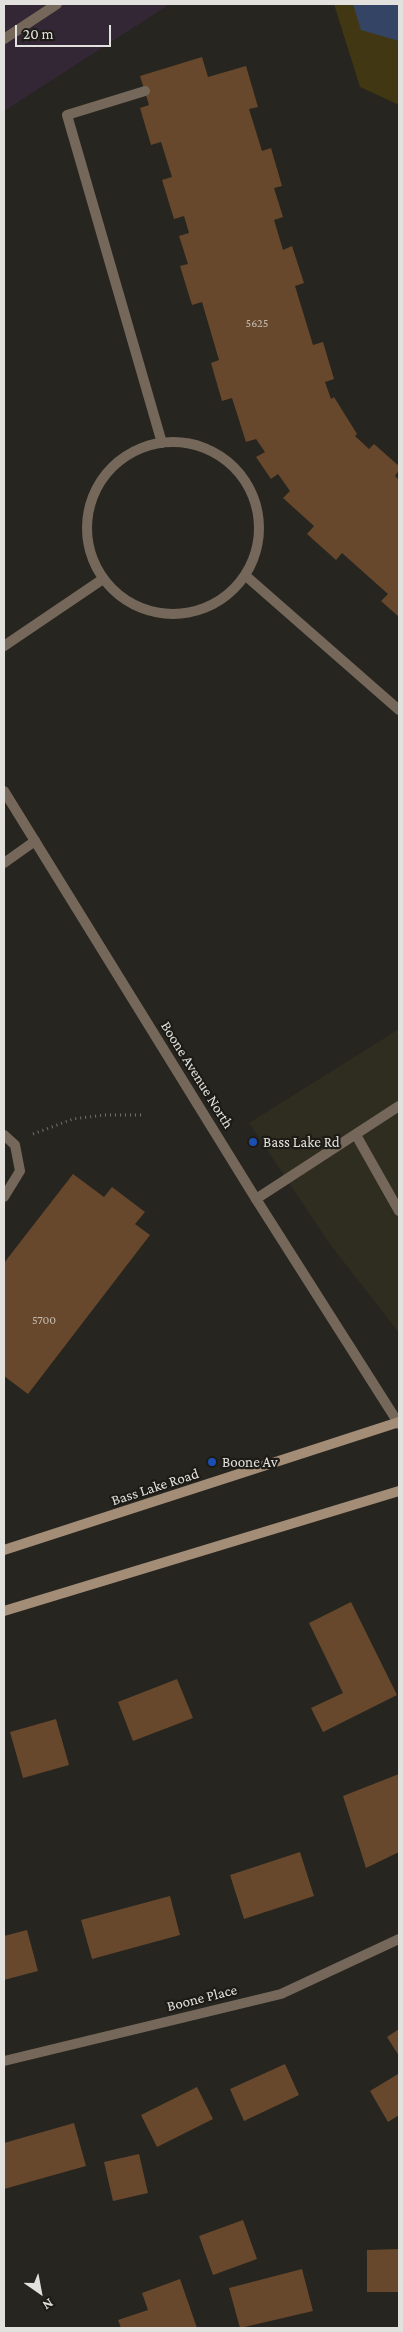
<!DOCTYPE html>
<style>
body{margin:0}
#map{position:relative;width:403px;height:2332px;overflow:hidden;background:#26251f;font-family:"Crimson Pro",serif}
canvas{display:block}
.frame{position:absolute;inset:0;border:5px solid #e2e1dd;pointer-events:none}
.north{position:absolute;left:15px;top:2267px;width:50px;height:50px;-webkit-text-stroke:4px #1d1b16;paint-order:stroke;rotate:147deg;font-size:14px;font-weight:700;line-height:20px;text-align:center;color:#e2e1dd}
.north::after{content:'';display:block;margin:auto;width:18px;height:22px;background:#e2e1dd;clip-path:polygon(50% 0,100% 100%,50% 72%,0 100%)}
.scale{position:absolute;left:15px;top:25px;width:96px;height:22px;box-sizing:border-box;border:2px solid #e2e1dd;border-top:0;padding-left:6px;font-size:15px;line-height:18px;white-space:nowrap;color:#e2e1dd;-webkit-text-stroke:4px #1d1b16;paint-order:stroke}
</style>
<div id="map">
<canvas width="403" height="2332"></canvas>
<div class="frame"></div>
<div class="north">N</div>
<div class="scale">20 m</div>
</div>
<script>
const ctx = document.querySelector('canvas').getContext('2d');
ctx.lineJoin = 'round';
function fillPath(path, color) {
  ctx.fillStyle = color;
  ctx.fill(path, 'evenodd');
}
function poly(rows) {
  const path = new Path2D();
  for (const r of rows) {
    if (r.length === 3) {
      path.moveTo(r[0] + r[2], r[1]);
      path.arc(r[0], r[1], r[2], 0, 2 * Math.PI);
      continue;
    }
    path.moveTo(r[0], r[1]);
    for (let i = 2; i < r.length; i += 2) path.lineTo(r[i], r[i + 1]);
  }
  return path;
}
function strokePath(path, color, width, dash) {
  ctx.strokeStyle = color;
  ctx.lineWidth = width;
  ctx.lineCap = dash ? 'butt' : 'round';
  ctx.setLineDash(dash || []);
  ctx.stroke(path);
}
function write(font, color, halo, rows, align = 'center') {
  ctx.font = font + ' "Crimson Pro",serif';
  ctx.lineWidth = 4.5;
  ctx.setLineDash([]);
  ctx.textBaseline = 'middle';
  ctx.strokeStyle = halo;
  ctx.fillStyle = color;
  for (const [text, x, y, turn = 0] of rows) {
    ctx.save();
    ctx.translate(x, y);
    ctx.rotate((+turn || 0) * Math.PI / 180);
    ctx.textAlign = isNaN(turn) ? turn : align;
    if (halo) ctx.strokeText(text, 0, 0);
    ctx.fillText(text, 0, 0);
    ctx.restore();
  }
}
const commercial = poly([
 [4,4,170,4,4,111]
]);
const built = poly([
 [399,1029,399,1333,329,1243,249,1123]
]);
const green = poly([
 [334,4,399,4,399,105,360,87]
]);
const water = poly([
 [353,4,399,4,399,41,361,30]
]);
const building = poly([
 [202,57,208,77,246,66,258,107,249,109,262,151,271,148,282,186,274,188,283,217,274,220,283,250,292,246,304,283,295,286,313,345,323,342,334,379,325,382,331,399,334,397,357,434,355,436,369,449,374,444,399,466,399,470,395,476,399,480,399,617,381,601,388,594,342,553,336,560,307,534,314,526,283,498,290,491,278,474,271,479,256,457,265,452,256,439,246,442,232,398,222,401,211,363,219,360,202,302,192,305,180,266,188,264,179,236,189,233,184,216,174,219,162,180,172,177,161,142,151,145,140,108,149,105,140,76],
 [73,1174,104,1197,112,1187,145,1212,135,1224,150,1235,28,1394,4,1376,4,1263],
 [351,1602,397,1695,323,1732,311,1708,343,1693,309,1623],
 [177,1679,193,1718,133,1741,118,1702],
 [56,1719,69,1765,23,1778,10,1732],
 [399,1774,399,1852,366,1868,343,1796],
 [300,1852,314,1896,244,1919,230,1875],
 [170,1896,180,1935,92,1959,81,1920],
 [27,1930,38,1971,4,1980,4,1936],
 [399,2029,399,2056,387,2037],
 [285,2064,299,2095,244,2121,230,2089],
 [398,2074,399,2115,388,2122,370,2091],
 [197,2087,213,2119,157,2147,141,2115],
 [74,2123,86,2166,4,2189,4,2143],
 [139,2154,148,2193,113,2201,104,2162],
 [243,2220,257,2259,213,2275,199,2236],
 [399,2249,399,2292,367,2292,367,2250],
 [302,2269,313,2311,240,2328,229,2288],
 [180,2279,197,2328,121,2328,118,2320,148,2310,142,2293]
]);
const path = poly([
 [33,1134,73,1119,104,1115,143,1115]
]);
const service = poly([
 [4,39,57,4],
 [145,91,67,115,162,443],
 [173,528,86],
 [246,576,399,710],
 [4,646,103,579],
 [4,863,35,841],
 [4,1135,15,1145,20,1171,4,1197],
 [356,1135,399,1211],
 [256,1199,399,1106]
]);
const minor = poly([
 [4,2061,281,1994,399,1939]
]);
const tertiary = poly([
 [4,791,256,1199,399,1424]
]);
const secondary = poly([
 [4,1550,399,1422],
 [4,1611,399,1491]
]);
const markers = [
 [253,1142,5,"#1a4fb4"],
 [212,1462,5,"#1a4fb4"]
];
const numberNames = [
 ["5625",257,323],
 ["5700",44,1320]
];
const streetNames = [
 ["Boone Avenue North",197,1075,58],
 ["Bass Lake Road",155,1487,-18],
 ["Boone Place",202,1998,-14]
];
const poiNames = [
 ["Bass Lake Rd",263,1142],
 ["Boone Av",222,1462]
];
fillPath(commercial, '#332736');
fillPath(built, '#2f2c20');
fillPath(green, '#413713');
fillPath(water, '#334465');
fillPath(building, '#68482c');
strokePath(path, '#71706b', 3, [1, 4]);
strokePath(service, '#75685a', 10);
strokePath(minor, '#75685a', 10);
strokePath(tertiary, '#75685a', 10);
strokePath(secondary, '#a38d77', 10);
for (const [x, y, r, color] of markers) {
  const dot = new Path2D();
  dot.arc(x, y, r, 0, 2 * Math.PI);
  ctx.fillStyle = color;
  ctx.fill(dot);
  strokePath(dot, '#1d1b16', 2);
}
write('12px', '#c4bbb1', null, numberNames);
write('15px', '#e2e1dd', '#1d1b16', streetNames);
write('15px', '#e2e1dd', '#1d1b16', poiNames, 'left');
</script>
